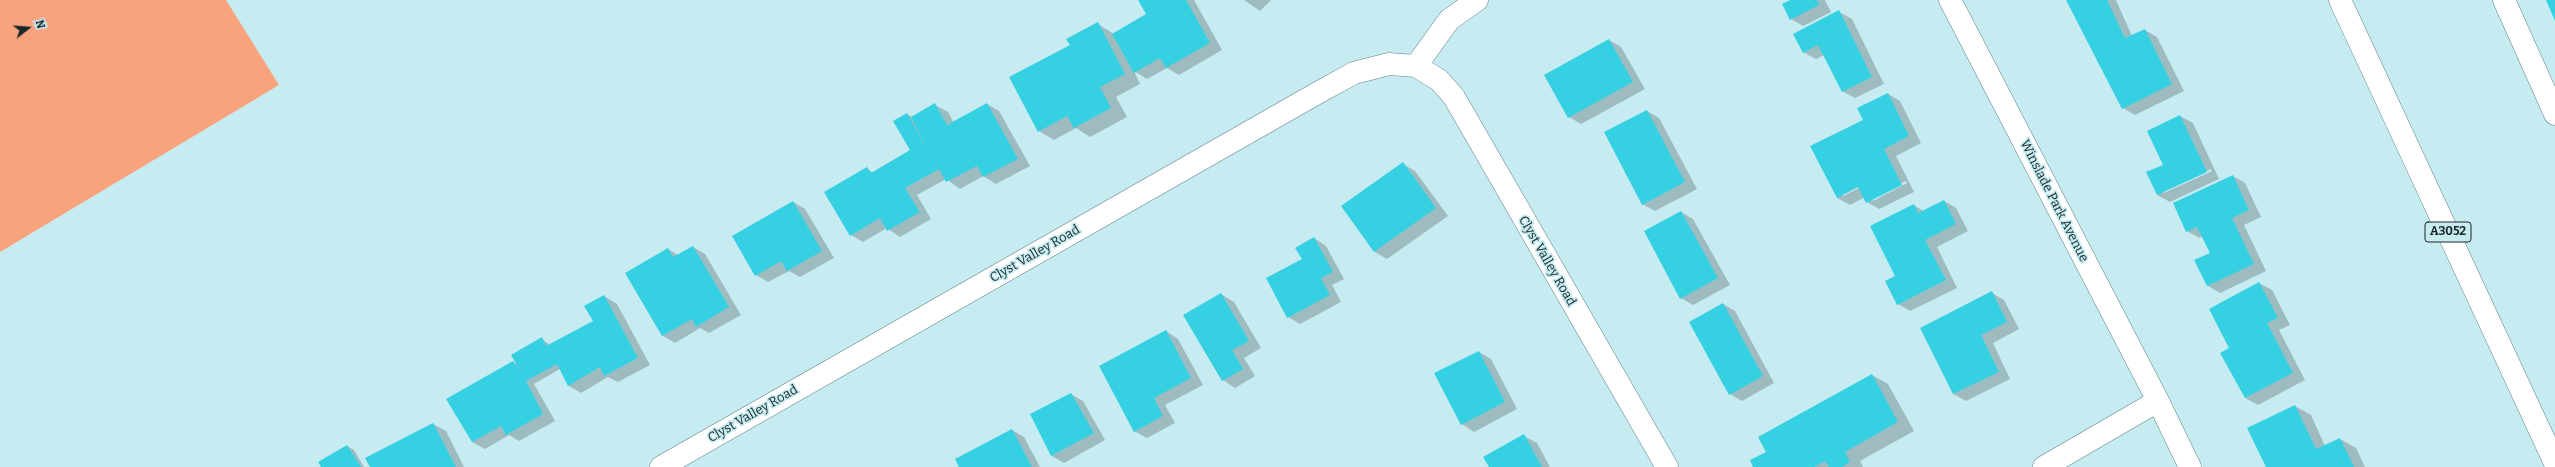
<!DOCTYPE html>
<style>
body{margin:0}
#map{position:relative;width:2555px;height:467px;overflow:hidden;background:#c6ebf1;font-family:Bitter,serif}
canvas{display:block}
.north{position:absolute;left:8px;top:8px;width:40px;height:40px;-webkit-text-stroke:3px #c6ebf1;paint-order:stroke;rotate:73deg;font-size:11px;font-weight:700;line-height:16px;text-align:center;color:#182729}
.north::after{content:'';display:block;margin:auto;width:14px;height:18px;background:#182729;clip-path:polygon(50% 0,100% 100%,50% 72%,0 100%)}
</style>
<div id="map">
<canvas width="2555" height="467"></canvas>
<div class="north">N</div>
</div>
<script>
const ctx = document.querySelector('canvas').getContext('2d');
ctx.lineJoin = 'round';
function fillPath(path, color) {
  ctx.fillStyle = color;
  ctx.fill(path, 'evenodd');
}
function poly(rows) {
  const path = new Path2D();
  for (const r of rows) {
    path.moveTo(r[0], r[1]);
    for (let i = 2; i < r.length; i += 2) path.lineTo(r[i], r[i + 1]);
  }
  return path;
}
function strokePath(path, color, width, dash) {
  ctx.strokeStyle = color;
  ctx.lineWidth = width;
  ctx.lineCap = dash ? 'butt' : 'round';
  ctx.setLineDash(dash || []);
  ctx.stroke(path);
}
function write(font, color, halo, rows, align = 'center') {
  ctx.font = font + ' Bitter,serif';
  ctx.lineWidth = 3.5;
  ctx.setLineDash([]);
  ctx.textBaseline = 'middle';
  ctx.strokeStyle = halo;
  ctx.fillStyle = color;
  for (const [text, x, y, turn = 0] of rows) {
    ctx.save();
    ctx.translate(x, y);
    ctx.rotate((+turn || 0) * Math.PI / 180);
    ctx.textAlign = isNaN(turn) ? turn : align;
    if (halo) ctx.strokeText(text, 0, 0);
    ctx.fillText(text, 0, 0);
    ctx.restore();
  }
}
const green = poly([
 [0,0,226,0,279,85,0,252]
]);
const shadow = poly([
 [1139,0,1194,0,1222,50,1179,75,1167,68,1147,79,1134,71,1140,84,1116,97,1127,117,1090,137,1076,128,1054,140,1039,131,1071,45,1098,24,1114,34,1147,15],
 [1244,0,1271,0,1260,11],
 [1793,0,1825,0,1831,12,1803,26,1791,19],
 [2068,0,2116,0,2132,36,2145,30,2157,37,2184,91,2135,115,2123,108],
 [1839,12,1852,19,1884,84,1855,98,1842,91,1824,55,1816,59,1803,52],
 [1609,40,1621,47,1645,89,1581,124,1569,117],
 [1888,94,1900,101,1921,143,1896,156,1914,192,1879,209,1867,202,1865,197,1850,205,1837,198,1864,120],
 [1906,181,1907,183,1873,201,1873,198],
 [1862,184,1863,186,1843,196,1843,194],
 [987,104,999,111,1030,166,996,184,983,176,960,189,946,179,917,195,931,219,900,237,887,228,863,242,851,235,867,169,874,173,911,151,907,114,912,117,935,105,948,112,954,123],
 [1647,111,1659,118,1697,189,1655,211,1642,204],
 [2180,116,2193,123,2219,179,2170,202,2157,195,2164,165],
 [2211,169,2212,171,2164,193,2164,191],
 [1403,164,1415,171,1448,216,1387,259,1375,252,1342,207],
 [2233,176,2245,183,2261,217,2244,225,2266,271,2220,293,2208,286,2196,261,2211,253,2203,236,2199,238,2187,231],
 [1944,201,1956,208,1968,231,1937,247,1957,288,1910,311,1898,304,1896,277,1914,205,1923,211],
 [793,202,805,209,834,258,800,277,789,271,768,282,756,275],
 [1681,212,1693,219,1730,285,1693,305,1681,298],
 [1314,238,1326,246,1344,279,1332,285,1341,302,1300,324,1288,317,1303,260],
 [693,247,705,254,741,315,709,333,700,328,675,343,663,336,627,273,668,249,678,255],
 [2259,283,2272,290,2290,325,2279,330,2305,380,2258,405,2245,398,2231,349],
 [1992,293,2004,300,2019,329,1993,343,2010,379,1966,401,1953,394],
 [1221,294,1234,302,1261,348,1244,358,1255,376,1235,388,1223,380],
 [604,296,617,304,650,365,618,382,608,377,581,393,569,386,560,369,534,384,555,421,519,441,509,435,485,449,472,442,513,362,517,364,542,339,550,345,595,322],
 [1723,304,1735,311,1774,383,1742,401,1730,394],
 [1166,331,1178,339,1203,385,1165,405,1175,423,1147,438,1134,431],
 [1479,352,1491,359,1517,409,1474,432,1462,424],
 [1872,375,1888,384,1914,431,1860,461,1863,467,1754,467,1767,452],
 [1071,394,1083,401,1105,440,1064,463,1052,456,1032,415],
 [2295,406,2311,415,2325,446,2340,439,2356,448,2365,467,2267,467],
 [433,424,446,431,464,467,371,467],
 [1012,430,1024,437,1040,467,960,467],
 [1524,436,1537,443,1550,467,1490,467],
 [347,446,354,450,364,467,323,467]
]);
const building = poly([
 [1138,0,1186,0,1210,43,1166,68,1160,58,1134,73,1112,34,1146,14],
 [1790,0,1817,0,1819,5,1790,20,1782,4],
 [2066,0,2107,0,2125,38,2145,29,2172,84,2122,109],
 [2546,0,2555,0,2555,21],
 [1839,10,1872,77,1842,92,1818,45,1803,53,1793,34],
 [1098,22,1125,74,1100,87,1111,108,1074,128,1067,116,1038,132,1009,77,1070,45,1066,39],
 [1609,39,1633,82,1568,118,1544,75],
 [1888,93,1909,136,1884,149,1902,185,1866,203,1858,187,1837,198,1810,146,1863,120,1857,108],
 [935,103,947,125,987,103,1018,159,983,177,977,166,946,182,939,169,905,188,920,212,887,231,880,218,850,236,824,192,867,167,871,173,910,150,893,121,907,113,928,150,911,117],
 [1647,110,1685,182,1642,205,1604,132],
 [2180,115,2207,172,2157,195,2146,172,2163,165,2147,131],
 [1403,162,1436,208,1374,252,1341,206],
 [2233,175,2249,210,2232,218,2254,264,2207,286,2194,260,2210,253,2197,227,2186,232,2173,203],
 [1944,200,1956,224,1925,240,1946,280,1897,305,1885,281,1895,276,1870,226,1914,204,1918,213],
 [793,201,822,251,787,271,781,261,755,276,732,236],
 [1681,211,1718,278,1680,299,1644,231],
 [1314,237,1333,272,1321,278,1330,295,1287,318,1266,278,1302,259,1295,248],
 [693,246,729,307,696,327,692,319,662,336,625,273,668,248,673,257],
 [2259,282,2278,318,2267,323,2293,373,2245,398,2220,353,2229,348,2209,309],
 [1992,291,2007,322,1981,335,1999,372,1953,394,1920,328],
 [1221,293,1249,341,1232,350,1243,369,1222,381,1183,315],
 [604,295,638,358,604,376,600,367,568,386,557,364,526,381,543,414,506,435,501,426,472,442,446,399,513,361,522,374,511,355,542,337,546,346,593,321,584,306],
 [1723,303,1763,376,1729,395,1689,322],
 [1166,330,1191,378,1154,398,1163,416,1134,432,1099,366],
 [1479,351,1505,402,1461,425,1434,373],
 [1872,374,1898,422,1845,452,1850,462,1842,467,1829,467,1825,461,1814,467,1753,467,1750,460,1766,452,1758,437],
 [1071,393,1094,433,1051,456,1030,414],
 [2295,405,2316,449,2340,438,2354,467,2266,467,2247,428],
 [433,423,456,467,370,467,365,458],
 [1012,429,1032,467,959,467,955,459],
 [1524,434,1542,467,1489,467,1483,457],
 [347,445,361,467,321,467,318,462]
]);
const minor = poly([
 [1950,0,2158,401,2190,467],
 [2504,0,2555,114],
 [1416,66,1449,20,1477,0],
 [661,467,1321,91,1354,73,1389,64,1416,66,1439,80,1454,97,1667,467],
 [2044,467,2158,401]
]);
const primary = poly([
 [2340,0,2555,463]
]);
const shields = [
 [2448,232,46]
];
const shieldNames = [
 ["A3052",2448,232]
];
const streetNames = [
 ["Winslade Park Avenue",2054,201,63],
 ["Clyst Valley Road",1035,254,-30],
 ["Clyst Valley Road",1547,261,60],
 ["Clyst Valley Road",753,414,-30]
];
fillPath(green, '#f9a37d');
fillPath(shadow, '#0003');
fillPath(building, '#36d0e3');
strokePath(minor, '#5f8287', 23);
strokePath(primary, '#5f8287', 23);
strokePath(minor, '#fff', 22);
strokePath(primary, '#fff', 22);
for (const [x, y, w] of shields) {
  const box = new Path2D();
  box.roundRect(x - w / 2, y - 10, w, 20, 3);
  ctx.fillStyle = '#c6ebf1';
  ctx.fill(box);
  strokePath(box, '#182729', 1);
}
write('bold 12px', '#182729', null, shieldNames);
write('13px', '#182729', '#c6ebf1', streetNames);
</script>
